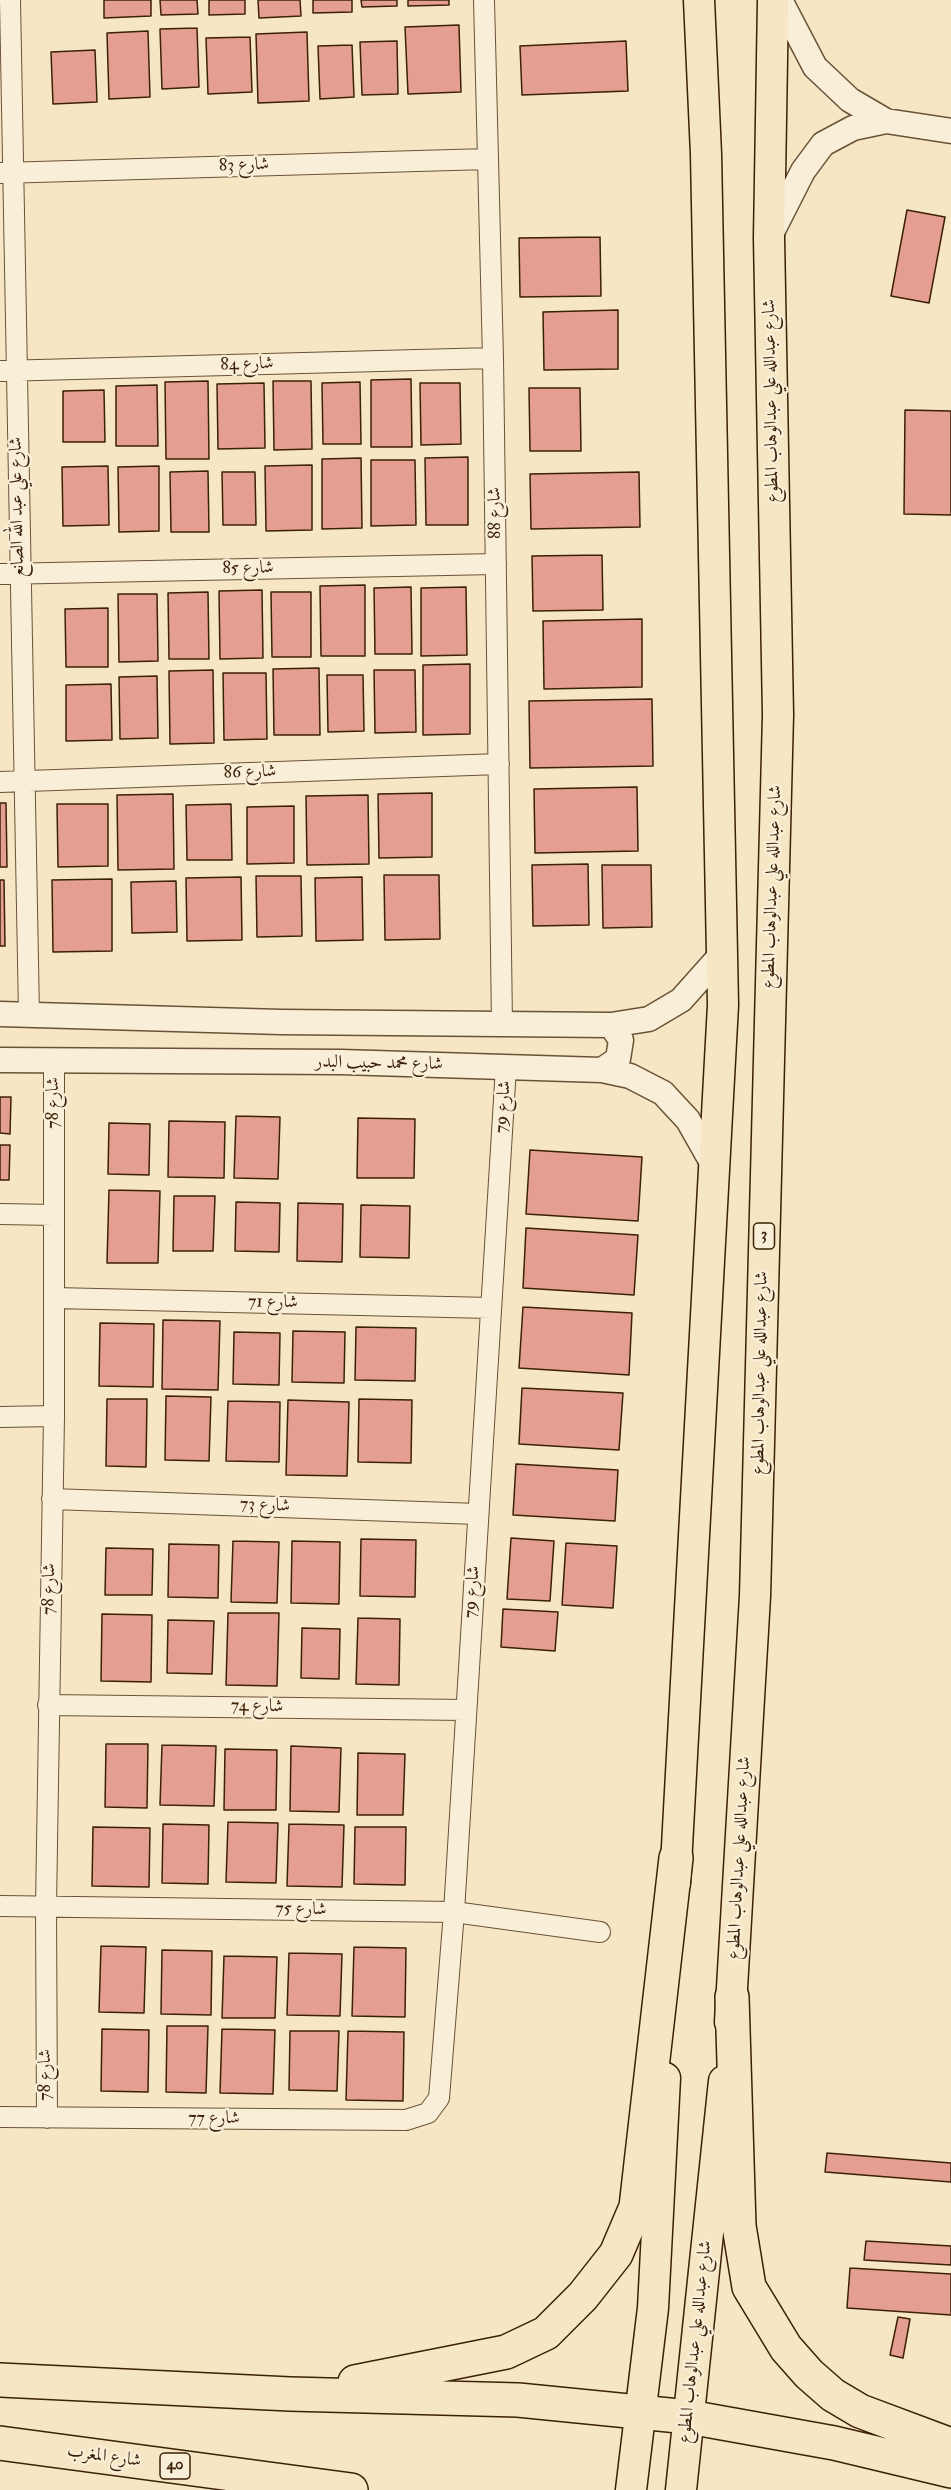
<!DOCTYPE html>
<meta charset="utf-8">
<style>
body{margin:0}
canvas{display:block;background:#f6e6c3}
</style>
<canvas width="951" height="2490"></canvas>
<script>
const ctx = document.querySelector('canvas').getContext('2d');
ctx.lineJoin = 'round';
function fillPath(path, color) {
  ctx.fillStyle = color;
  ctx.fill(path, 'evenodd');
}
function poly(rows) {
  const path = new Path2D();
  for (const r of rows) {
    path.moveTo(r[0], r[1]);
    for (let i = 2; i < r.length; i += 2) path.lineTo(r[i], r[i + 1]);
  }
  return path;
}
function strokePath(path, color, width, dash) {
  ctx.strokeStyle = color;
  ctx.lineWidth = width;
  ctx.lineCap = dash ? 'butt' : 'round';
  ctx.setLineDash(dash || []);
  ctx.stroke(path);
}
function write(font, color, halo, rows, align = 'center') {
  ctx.font = font + ' "IM FELL Double Pica",Amiri,serif';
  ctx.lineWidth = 4.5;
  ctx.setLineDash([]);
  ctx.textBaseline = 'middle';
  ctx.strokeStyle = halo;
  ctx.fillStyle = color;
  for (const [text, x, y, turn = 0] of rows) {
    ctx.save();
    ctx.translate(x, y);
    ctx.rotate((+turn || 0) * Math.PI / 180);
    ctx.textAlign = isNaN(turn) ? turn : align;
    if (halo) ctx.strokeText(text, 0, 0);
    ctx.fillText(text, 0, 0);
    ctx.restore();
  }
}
const building = poly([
 [104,0,151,0,151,16,104,18,104,0],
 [160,0,197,0,198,14,161,15,160,0],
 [209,0,245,0,245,14,209,15,209,0],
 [258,0,300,0,301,16,259,18,258,0],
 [313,0,352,0,352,12,313,13,313,0],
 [361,0,397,0,397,6,362,7,361,0],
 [408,0,449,0,449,5,408,6,408,0],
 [459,25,461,92,408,94,405,27,459,25],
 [197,28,199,87,162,89,160,29,197,28],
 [148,31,150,97,109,99,107,33,148,31],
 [307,32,309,101,258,103,256,34,307,32],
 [250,37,252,92,208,94,206,38,250,37],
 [397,41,398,94,362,95,360,42,397,41],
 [626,41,628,91,522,95,520,46,626,41],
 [352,45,354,97,320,99,318,46,352,45],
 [95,50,97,102,53,104,51,52,95,50],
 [907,210,945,217,929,303,891,296,907,210],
 [600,237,601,296,520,297,519,238,600,237],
 [618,310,618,369,544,370,543,312,618,310],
 [411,379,412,447,371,447,371,380,411,379],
 [208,381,209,459,166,459,165,382,208,381],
 [273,381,311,381,312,449,274,450,273,381],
 [360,382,361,444,323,444,322,383,360,382],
 [264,383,265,448,218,449,217,384,264,383],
 [420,383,460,383,461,444,421,445,420,383],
 [157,385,158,446,116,446,116,386,157,385],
 [529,388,580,388,581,451,530,451,529,388],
 [104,390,105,442,63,442,63,391,104,390],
 [905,410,951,411,951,515,904,514,905,410],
 [468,457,468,525,426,525,425,458,468,457],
 [361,458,362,528,322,529,322,459,361,458],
 [371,460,415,460,416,525,371,526,371,460],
 [312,465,312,530,266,531,265,466,312,465],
 [108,466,109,525,63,526,62,467,108,466],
 [159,466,159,531,119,532,118,467,159,466],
 [208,471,209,532,171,532,170,472,208,471],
 [222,472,255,472,256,525,223,525,222,472],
 [639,472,640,527,531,529,530,474,639,472],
 [602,555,603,610,533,611,532,556,602,555],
 [365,585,365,656,321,656,320,586,365,585],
 [411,587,412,654,375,654,374,588,411,587],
 [466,587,467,655,421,656,421,588,466,587],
 [262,590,263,658,220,659,219,591,262,590],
 [208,592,209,659,169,659,168,593,208,592],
 [271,592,311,592,311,657,272,657,271,592],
 [118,594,157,594,158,661,119,662,118,594],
 [108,608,108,667,66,667,65,609,108,608],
 [642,619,642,687,544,689,543,621,642,619],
 [470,664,470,734,423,735,423,665,470,664],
 [319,668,320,735,274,735,273,669,319,668],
 [213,670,214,743,170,744,169,671,213,670],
 [374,670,415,670,416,732,375,733,374,670],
 [223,673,266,673,267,739,224,740,223,673],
 [327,675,363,675,364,731,328,732,327,675],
 [157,676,158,738,120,739,119,677,157,676],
 [111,684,112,740,66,741,66,685,111,684],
 [652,699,653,766,530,768,529,701,652,699],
 [637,787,638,851,535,853,534,789,637,787],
 [432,793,432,857,379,858,378,794,432,793],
 [173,794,174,869,118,870,117,795,173,794],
 [368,795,369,864,307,865,306,796,368,795],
 [0,803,6,803,7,867,0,867,0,803],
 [57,804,108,804,108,866,58,867,57,804],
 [231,804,232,860,187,860,186,805,231,804],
 [294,806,294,863,247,864,247,807,294,806],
 [588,864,589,925,533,926,532,865,588,864],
 [602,865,651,865,652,927,603,928,602,865],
 [384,875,439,875,440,939,385,940,384,875],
 [256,876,301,876,302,936,257,937,256,876],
 [241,877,242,940,187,941,186,878,241,877],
 [362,877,363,940,316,941,315,878,362,877],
 [112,879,112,951,53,952,52,880,112,879],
 [0,880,4,880,5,946,0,946,0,880],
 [176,881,177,932,132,933,131,882,176,881],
 [0,1097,11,1097,10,1134,0,1133,0,1097],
 [236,1116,280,1117,278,1179,234,1178,236,1116],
 [358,1118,415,1119,414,1178,357,1178,358,1118],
 [169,1121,225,1122,224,1178,168,1177,169,1121],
 [109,1123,150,1124,149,1175,108,1174,109,1123],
 [0,1145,10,1145,9,1180,0,1180,0,1145],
 [530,1150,642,1157,638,1221,526,1214,530,1150],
 [109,1190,160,1191,158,1263,107,1263,109,1190],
 [174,1196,215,1196,213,1251,173,1251,174,1196],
 [236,1202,280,1203,279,1252,235,1251,236,1202],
 [298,1203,343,1204,342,1262,297,1261,298,1203],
 [361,1205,410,1206,409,1258,360,1257,361,1205],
 [526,1228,638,1235,634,1295,523,1288,526,1228],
 [523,1307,632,1313,629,1375,519,1368,523,1307],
 [163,1320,220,1321,218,1390,162,1389,163,1320],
 [100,1323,154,1324,153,1387,99,1386,100,1323],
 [356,1327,416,1328,415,1381,355,1380,356,1327],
 [293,1331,345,1332,344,1383,292,1382,293,1331],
 [234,1332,280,1333,279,1385,233,1384,234,1332],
 [522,1388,623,1393,619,1450,519,1444,522,1388],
 [166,1396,211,1397,209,1461,165,1460,166,1396],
 [107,1399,147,1399,146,1467,106,1466,107,1399],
 [359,1399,412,1400,411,1463,358,1462,359,1399],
 [288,1400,349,1402,347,1476,286,1475,288,1400],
 [228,1401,280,1402,279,1462,226,1461,228,1401],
 [516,1464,618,1470,615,1521,513,1515,516,1464],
 [511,1538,554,1541,550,1601,507,1599,511,1538],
 [361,1539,416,1540,415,1597,360,1596,361,1539],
 [233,1541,279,1542,277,1603,231,1602,233,1541],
 [292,1541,340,1542,339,1604,291,1603,292,1541],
 [566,1543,617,1546,613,1608,562,1605,566,1543],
 [169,1544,219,1545,218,1598,168,1597,169,1544],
 [106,1548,153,1549,152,1595,105,1595,106,1548],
 [503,1609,558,1612,555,1651,501,1647,503,1609],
 [228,1613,279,1613,277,1686,226,1685,228,1613],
 [102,1614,152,1615,151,1682,101,1681,102,1614],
 [358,1618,400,1619,399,1685,356,1684,358,1618],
 [168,1620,214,1621,212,1674,167,1673,168,1620],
 [302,1628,340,1629,339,1679,301,1678,302,1628],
 [106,1744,148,1744,147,1808,105,1807,106,1744],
 [162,1745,216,1746,214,1806,160,1805,162,1745],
 [291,1746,341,1748,339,1812,290,1811,291,1746],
 [225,1749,277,1750,276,1810,224,1810,225,1749],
 [358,1753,405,1754,403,1815,357,1815,358,1753],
 [228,1822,278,1823,276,1883,226,1882,228,1822],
 [163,1824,209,1825,208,1884,162,1883,163,1824],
 [289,1824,344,1825,342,1887,287,1886,289,1824],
 [93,1827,150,1828,149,1887,92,1886,93,1827],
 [355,1827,406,1827,405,1885,354,1884,355,1827],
 [101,1946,146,1947,144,2013,99,2012,101,1946],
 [354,1947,406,1948,405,2017,352,2016,354,1947],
 [162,1950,212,1951,211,2015,161,2014,162,1950],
 [289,1953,342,1954,340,2016,287,2015,289,1953],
 [224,1956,277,1957,275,2018,222,2018,224,1956],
 [167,2026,208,2026,206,2093,166,2092,167,2026],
 [102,2029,149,2030,148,2092,101,2091,102,2029],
 [222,2029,275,2030,273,2094,220,2093,222,2029],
 [290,2031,339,2031,337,2091,289,2090,290,2031],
 [348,2031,404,2032,403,2101,346,2100,348,2031],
 [827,2153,951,2163,951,2182,825,2172,827,2153],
 [866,2241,951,2246,951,2265,864,2260,866,2241],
 [850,2268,951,2274,951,2315,847,2308,850,2268],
 [898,2317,910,2319,903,2358,890,2355,898,2317]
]);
const minor = poly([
 [10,0,29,1014],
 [484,0,493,358,502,1025],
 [1,173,487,159],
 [0,371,493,358],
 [0,574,496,564],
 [0,782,499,764],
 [0,1214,54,1215],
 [54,1298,491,1308],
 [0,1417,54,1416],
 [52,1499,478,1514],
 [48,1705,466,1710],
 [0,1906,454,1912,600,1932],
 [0,2117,406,2120,428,2113,439,2098,454,1912,506,1067],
 [47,2118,46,1906,54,1416,54,1060]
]);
const tertiary = poly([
 [780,0,815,67,850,100,886,121,951,131],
 [770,236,803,171,823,144,853,128,886,121],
 [0,1014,281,1022,611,1025,649,1019,681,1000,722,954],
 [0,1060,341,1062,602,1070,630,1076,663,1093,688,1120,714,1166],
 [602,1070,618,1059,621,1040,611,1025]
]);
const primary = poly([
 [675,1883,723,1005,706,154,699,0],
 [730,2022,755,1596,778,715,769,238,773,0],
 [631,2490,653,2308,665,2078],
 [681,2490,724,2081]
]);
const motorway = poly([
 [732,1997,739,2226,749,2287,786,2348,809,2374,833,2395,860,2411,951,2445],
 [0,2380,290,2394,518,2400,689,2417,834,2443,951,2471],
 [355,2382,506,2352,546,2333,583,2296,616,2254,636,2207,676,1858],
 [0,2443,351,2490]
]);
const shields = [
 [764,1236,21],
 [175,2466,30]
];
const shieldNames = [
 ["3",764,1236],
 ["40",175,2466]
];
const streetNames = [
 ["شارع 83",244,166,-2],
 ["شارع 84",247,365,-2],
 ["شارع عبدالله علي عبدالوهاب المطوع",772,401,-91],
 ["شارع علي عبد الله الصانع",18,507,-91],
 ["شارع 88",496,513,-91],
 ["شارع 85",248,569,-1],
 ["شارع 86",250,773,-2],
 ["شارع عبدالله علي عبدالوهاب المطوع",773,887,-88],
 ["شارع محمد حبيب البدر",379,1064,1],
 ["شارع 78",54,1103,-90],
 ["شارع 79",504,1107,-86],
 ["شارع 71",273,1303,1],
 ["شارع عبدالله علي عبدالوهاب المطوع",761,1373,-89],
 ["شارع 73",265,1506,2],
 ["شارع 78",50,1589,-89],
 ["شارع 79",473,1592,-86],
 ["شارع 74",257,1707,1],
 ["شارع عبدالله علي عبدالوهاب المطوع",740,1858,-87],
 ["شارع 75",301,1910,1],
 ["شارع 78",46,2075,-90],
 ["شارع 77",214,2119],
 ["شارع عبدالله علي عبدالوهاب المطوع",696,2342,-84],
 ["شارع المغرب",104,2457,8]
];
fillPath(building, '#e49f90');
strokePath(building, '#3c2007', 1.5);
strokePath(minor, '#6a5236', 22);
strokePath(tertiary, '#6a5236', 27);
strokePath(primary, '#3c2007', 33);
strokePath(motorway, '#3c2007', 36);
strokePath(minor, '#f9efd8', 20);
strokePath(tertiary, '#f9efd8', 24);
strokePath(primary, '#f6e6c3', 30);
strokePath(motorway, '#f6e6c3', 33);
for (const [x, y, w] of shields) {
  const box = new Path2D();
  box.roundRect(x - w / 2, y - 13, w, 26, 4.5);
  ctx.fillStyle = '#f9efd8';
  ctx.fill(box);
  strokePath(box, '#3c2007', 1.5);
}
write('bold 16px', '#3c2007', null, shieldNames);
write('18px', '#3c2007', '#f9efd8', streetNames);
</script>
